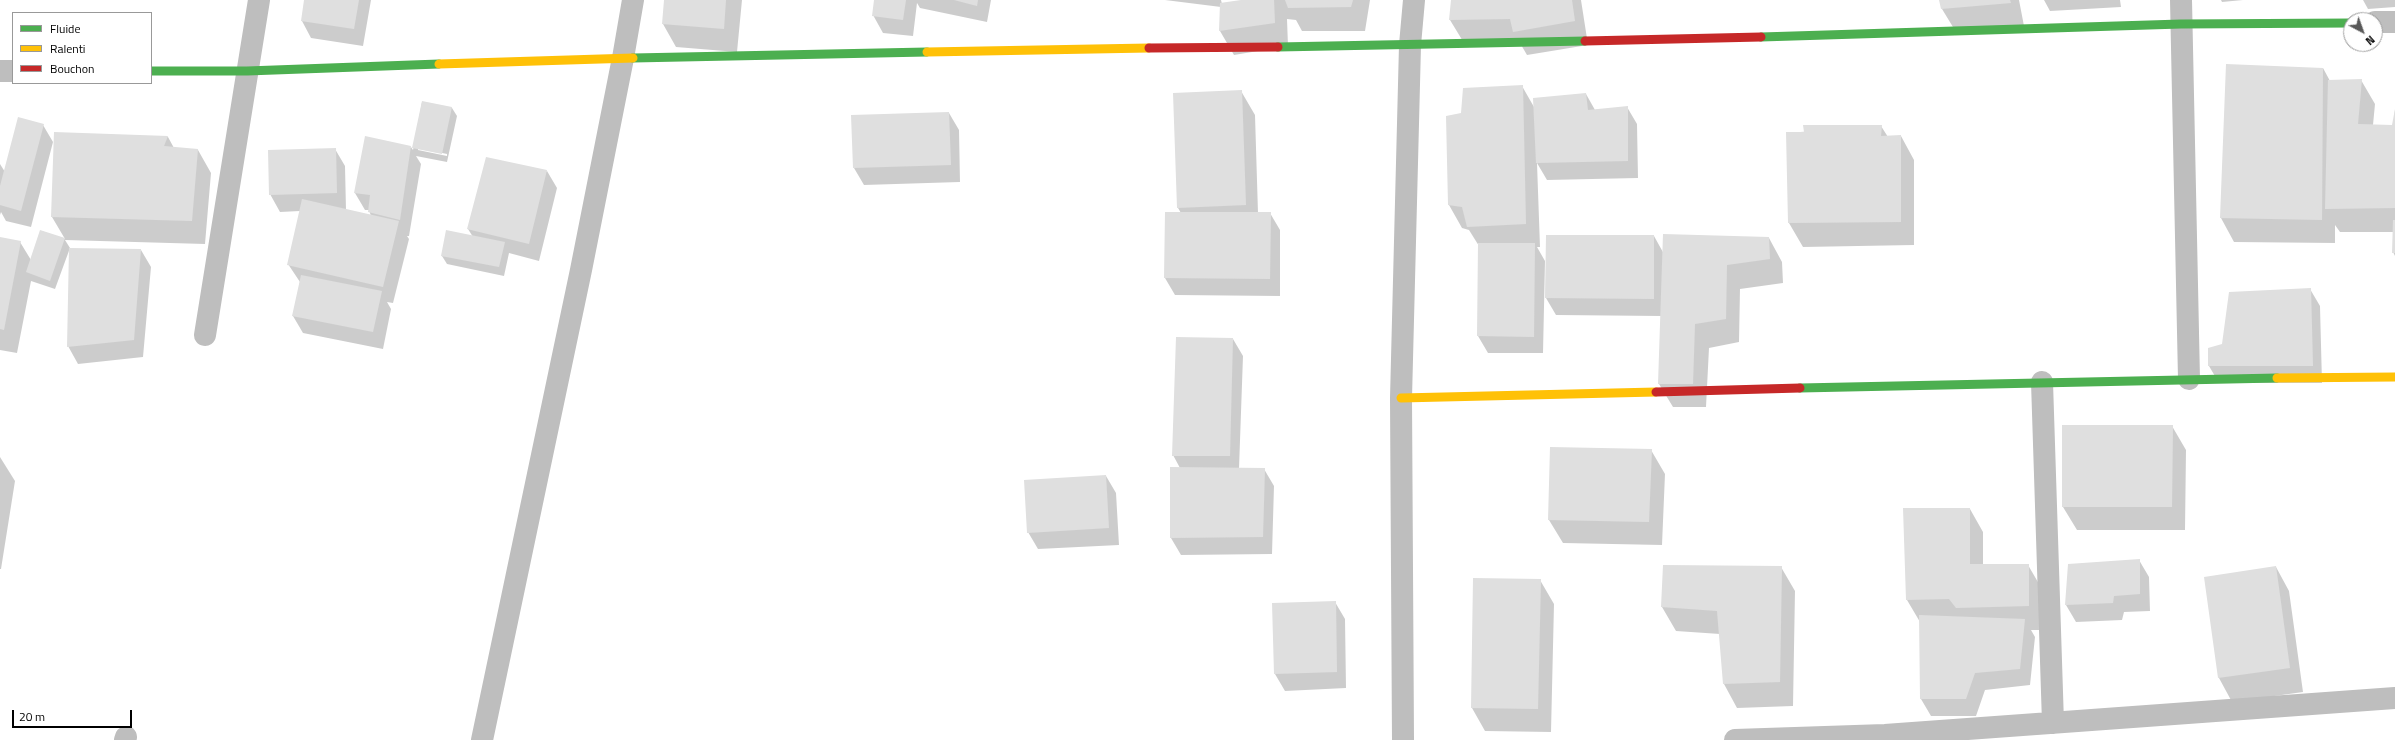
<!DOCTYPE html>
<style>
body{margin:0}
#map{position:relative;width:2395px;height:740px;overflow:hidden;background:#fff;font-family:"Titillium Web",sans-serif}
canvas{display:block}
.legend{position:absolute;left:12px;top:12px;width:140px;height:72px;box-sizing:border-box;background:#fff;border:1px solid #999;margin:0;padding:5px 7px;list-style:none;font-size:12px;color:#000}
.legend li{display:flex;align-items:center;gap:8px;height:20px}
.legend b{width:20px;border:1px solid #999}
.north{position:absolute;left:2343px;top:12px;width:40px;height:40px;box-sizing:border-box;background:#fff;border:1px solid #999;border-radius:50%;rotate:139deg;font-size:11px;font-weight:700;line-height:16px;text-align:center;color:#000}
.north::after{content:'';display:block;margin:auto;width:14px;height:18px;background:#595959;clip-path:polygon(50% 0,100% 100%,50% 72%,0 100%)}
.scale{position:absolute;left:12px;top:710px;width:120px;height:18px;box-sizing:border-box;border:2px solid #000;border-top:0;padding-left:5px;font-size:12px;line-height:14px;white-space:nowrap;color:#000;-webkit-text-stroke:3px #fff;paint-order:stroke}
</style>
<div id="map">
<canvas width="2395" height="740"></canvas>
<ul class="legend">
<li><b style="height:5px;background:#4caf50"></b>Fluide</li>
<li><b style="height:5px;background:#ffc107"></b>Ralenti</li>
<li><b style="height:5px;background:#c62828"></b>Bouchon</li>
</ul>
<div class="north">N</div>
<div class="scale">20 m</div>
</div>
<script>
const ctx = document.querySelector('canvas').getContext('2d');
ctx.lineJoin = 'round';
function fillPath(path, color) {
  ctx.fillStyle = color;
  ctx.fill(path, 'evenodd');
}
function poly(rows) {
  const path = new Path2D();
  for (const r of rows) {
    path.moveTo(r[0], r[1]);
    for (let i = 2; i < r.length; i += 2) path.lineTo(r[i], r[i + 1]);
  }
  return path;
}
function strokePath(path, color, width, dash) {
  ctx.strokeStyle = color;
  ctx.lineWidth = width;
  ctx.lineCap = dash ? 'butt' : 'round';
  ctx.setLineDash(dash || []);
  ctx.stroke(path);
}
const shadow = poly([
 [305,0,371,0,363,46,311,38,302,21],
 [665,0,742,0,737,52,676,47,663,24],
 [875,0,991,0,987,22,920,8,917,3,913,36,883,33,873,15],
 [1165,0,1221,0,1222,4,1247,0,1370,0,1365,31,1302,31,1296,20,1287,19,1288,46,1234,55,1220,31,1221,7],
 [1452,0,1581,0,1588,45,1527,55,1520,43,1464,43,1450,20],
 [1940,0,2019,0,2024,26,1956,32,1942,9],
 [2044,0,2120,0,2121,7,2050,11],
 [2221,0,2243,0,2222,2],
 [2363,0,2395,0,2395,7,2368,9],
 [2323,68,2330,81,2361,80,2375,104,2373,125,2393,126,2395,110,2395,256,2393,252,2394,232,2340,232,2335,225,2335,243,2234,242,2221,218],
 [1522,86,1534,107,1586,94,1595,110,1627,107,1637,124,1638,178,1547,180,1537,163,1540,247,1537,247,1545,261,1543,353,1488,353,1478,336,1479,246,1469,230,1462,228,1449,205,1462,114],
 [1241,91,1255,115,1258,213,1270,213,1280,230,1280,296,1175,295,1165,278,1166,213,1181,213,1178,208],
 [422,102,452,108,457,116,447,162,416,156,421,164,409,236,407,236,409,239,393,303,387,302,391,309,383,349,303,333,293,316,300,282,288,264,300,211,280,212,270,194,335,149,345,166,346,210,371,216,369,210,365,210,355,193,411,147,413,150],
 [418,148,447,154,447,156,418,150],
 [949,113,959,130,960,182,864,185,854,168],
 [43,125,53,142,31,227,6,221,1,212,0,215,0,164,5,172],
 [1881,126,1888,137,1901,136,1914,160,1914,245,1803,247,1789,223,1787,133],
 [55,133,168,137,174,148,198,150,211,173,205,244,65,240,70,248,55,289,31,281,17,353,0,350,0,238,20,242,31,260,41,231,65,239,52,217],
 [547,171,557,188,539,261,509,253,504,276,447,264,442,256,473,237,468,229],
 [1654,236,1664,254,1769,238,1782,262,1783,283,1740,289,1739,342,1709,348,1706,407,1673,407,1659,384,1661,316,1556,315,1546,298],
 [141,250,151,267,143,357,78,364,68,346],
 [2310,289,2320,306,2322,383,2219,383,2209,366,2223,345],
 [1233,339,1243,356,1239,469,1264,469,1274,486,1272,554,1181,555,1171,538,1180,468,1173,455],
 [2172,426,2186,450,2185,530,2077,530,2063,507],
 [1651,450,1665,474,1662,545,1563,543,1549,520],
 [0,457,15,481,1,569,0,569],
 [1106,476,1116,493,1119,545,1038,549,1028,532],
 [1970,509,1983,532,1983,565,2028,565,2042,589,2042,630,2031,630,2035,637,2030,685,1985,690,1976,716,1931,716,1921,699,1920,622,1907,600],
 [2139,560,2149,577,2150,611,2124,612,2122,620,2076,622,2066,605],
 [1664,566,1781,567,1795,591,1793,706,1737,708,1724,684,1720,634,1676,631,1662,607],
 [2276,567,2289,591,2303,692,2232,702,2219,678,2205,578],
 [1540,580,1554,604,1551,732,1485,731,1472,708],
 [1335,602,1345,619,1346,688,1285,691,1275,674]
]);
const building = poly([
 [304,0,359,0,354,29,301,21],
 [664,0,726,0,724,29,662,24],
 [874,0,906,0,903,20,872,16],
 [954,0,978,0,977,6],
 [1241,0,1274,0,1275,23,1219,31,1220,3],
 [1285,0,1353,0,1351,7,1288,8],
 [1451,0,1572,0,1575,21,1513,32,1510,19,1449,20],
 [1939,0,2010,0,2011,3,1941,9],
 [2226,64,2323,68,2322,220,2220,218],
 [2362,79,2358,124,2392,125,2395,109,2395,208,2325,209,2328,80],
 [1523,85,1526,224,1467,227,1462,207,1448,205,1446,116,1461,113,1463,88],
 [1242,90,1246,205,1177,208,1173,93],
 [1586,93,1588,110,1628,106,1628,161,1536,163,1533,98],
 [422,101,452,107,442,154,412,148],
 [949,112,951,165,853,168,851,115],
 [18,117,44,124,21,211,0,205,0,186],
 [1803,125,1882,125,1881,136,1901,135,1901,222,1788,223,1786,132,1804,132],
 [54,132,168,136,164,146,198,149,192,221,51,217],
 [365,136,411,146,400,220,368,212,370,195,354,193],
 [336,148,337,193,269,195,268,150],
 [486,157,547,170,529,244,467,229],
 [302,199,399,221,383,287,287,265],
 [1165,212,1271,212,1270,279,1164,278],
 [2393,220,2395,220,2395,253,2392,253],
 [40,230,65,238,50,281,26,272],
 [446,230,505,242,499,267,441,256],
 [1663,234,1769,237,1770,259,1727,265,1726,319,1695,324,1693,384,1658,384],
 [1546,235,1654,235,1654,299,1545,298],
 [0,237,21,241,4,330,0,329],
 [1478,243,1535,243,1534,337,1477,336],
 [69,248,141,249,134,340,67,347],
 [301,275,382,291,373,332,292,316],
 [2311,288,2313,366,2208,366,2208,348,2222,344,2229,292],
 [1176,337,1233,338,1230,456,1172,456],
 [2062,425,2173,425,2172,507,2062,507],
 [1550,447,1652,449,1649,522,1548,520],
 [1170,467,1265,468,1263,537,1170,538],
 [1106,475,1109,528,1027,533,1024,480],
 [1903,508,1970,508,1970,564,2029,564,2029,606,1956,608,1949,599,1906,600],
 [2140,559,2140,594,2114,596,2113,603,2065,605,2068,564],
 [1663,565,1782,566,1780,682,1723,684,1717,611,1661,607],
 [2276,566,2290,668,2218,678,2204,577],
 [1473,578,1541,579,1538,709,1471,708],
 [1336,601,1337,672,1274,674,1272,603],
 [1919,615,2025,619,2020,669,1975,673,1966,699,1920,699]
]);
const street = poly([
 [2181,0,2189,379],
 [2375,22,2395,22],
 [0,71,13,71],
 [205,335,259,0],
 [2042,382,2053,723],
 [125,740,126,737],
 [482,740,581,270,623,58,633,0],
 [1403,740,1401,398,1410,45,1414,0],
 [1735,740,1885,735,2395,698]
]);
const fast = poly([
 [1761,37,2181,24,2351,23],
 [1278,47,1585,41],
 [633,58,927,52],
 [151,71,247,71,439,64],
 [1800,388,2277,378]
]);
const slow = poly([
 [927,52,1149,48],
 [439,64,633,58],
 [2277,378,2395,377],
 [1401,398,1656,392]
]);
const jam = poly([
 [1585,41,1761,37],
 [1149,48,1278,47],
 [1656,392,1800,388]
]);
fillPath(shadow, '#0003');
fillPath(building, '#dfdfdf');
strokePath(street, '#bebebe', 22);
strokePath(fast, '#4caf50', 9);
strokePath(slow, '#ffc107', 9);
strokePath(jam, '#c62828', 9);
</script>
